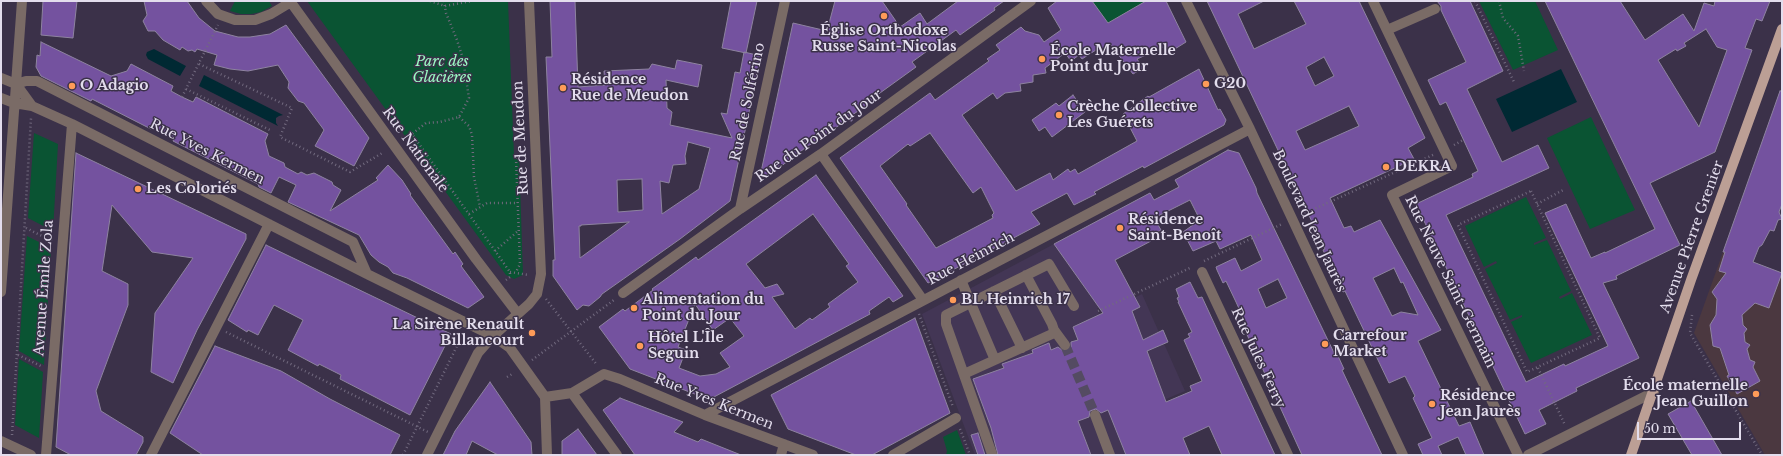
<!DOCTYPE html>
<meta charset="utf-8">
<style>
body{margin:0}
#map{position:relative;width:1783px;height:456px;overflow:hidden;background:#3b3149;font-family:"Libre Baskerville",serif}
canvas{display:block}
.frame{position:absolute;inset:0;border:2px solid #e3dded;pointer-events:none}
.scale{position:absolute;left:1637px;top:422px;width:104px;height:18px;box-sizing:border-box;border:2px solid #e3dded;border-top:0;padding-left:5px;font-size:12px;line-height:14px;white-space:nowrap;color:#e3dded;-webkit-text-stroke:3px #3b3149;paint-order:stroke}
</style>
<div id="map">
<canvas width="1783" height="456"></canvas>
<div class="frame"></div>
<div class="scale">50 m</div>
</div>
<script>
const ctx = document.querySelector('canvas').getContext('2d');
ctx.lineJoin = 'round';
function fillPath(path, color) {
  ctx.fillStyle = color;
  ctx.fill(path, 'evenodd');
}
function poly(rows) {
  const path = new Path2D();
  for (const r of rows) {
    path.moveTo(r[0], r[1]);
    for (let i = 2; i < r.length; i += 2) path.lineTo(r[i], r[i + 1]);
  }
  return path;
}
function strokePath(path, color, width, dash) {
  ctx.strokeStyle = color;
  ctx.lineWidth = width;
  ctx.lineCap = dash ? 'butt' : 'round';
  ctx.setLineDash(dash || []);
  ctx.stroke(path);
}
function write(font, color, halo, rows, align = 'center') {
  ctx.font = font + ' "Libre Baskerville",serif';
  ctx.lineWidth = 3;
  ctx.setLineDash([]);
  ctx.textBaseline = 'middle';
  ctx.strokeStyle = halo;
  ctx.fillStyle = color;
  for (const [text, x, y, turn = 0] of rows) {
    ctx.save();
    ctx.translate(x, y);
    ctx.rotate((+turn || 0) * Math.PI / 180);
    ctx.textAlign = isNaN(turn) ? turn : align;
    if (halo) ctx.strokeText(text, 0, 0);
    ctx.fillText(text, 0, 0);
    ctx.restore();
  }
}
const built = poly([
 [1054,244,1099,307,1097,309,1099,315,1142,294,1185,391,1166,399,1190,455,975,455,922,314]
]);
const education = poly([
 [1723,252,1782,273,1782,455,1765,455,1694,333]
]);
const green = poly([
 [235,1,269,1,272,6,261,12,251,14,241,14,230,11],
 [307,1,508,1,514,156,519,154,523,275,514,279,506,275],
 [1079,1,1146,1,1099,28],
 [1479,1,1535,1,1558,50,1513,70],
 [1591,117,1635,210,1590,229,1547,138],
 [34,133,58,144,53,231,28,218],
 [1526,197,1546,238,1534,243,1534,245,1547,240,1571,291,1559,297,1560,299,1572,293,1592,335,1531,363,1511,322,1522,317,1522,315,1510,320,1485,269,1497,263,1496,261,1484,267,1465,226],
 [27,236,51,248,44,365,19,351],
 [19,359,43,372,39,438,15,425],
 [957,430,966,455,946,455,947,451,943,437]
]);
const water = poly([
 [154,49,186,66,180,76,148,59,146,55,147,52],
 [1561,69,1577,102,1512,132,1496,99],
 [204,75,283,115,279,116,276,118,276,123,278,126,199,86]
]);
const building = poly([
 [43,1,77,1,73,38,41,35,43,1],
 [144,1,187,1,199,18,215,31,238,37,250,37,270,34,286,25,369,138,354,166,315,146,324,130,304,103,298,101,288,88,289,82,278,65,248,71,230,69,214,65,217,55,197,49,195,52,192,50,188,51,182,47,180,50,163,40,155,31,148,31,143,21,147,15,144,1],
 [550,1,575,1,578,87,605,85,604,71,649,69,652,64,675,69,677,60,702,65,698,87,666,80,667,108,672,112,670,125,732,138,721,113,727,114,735,72,740,73,744,52,761,56,730,201,680,239,602,294,600,297,589,306,583,305,577,310,553,276,553,260,555,260,546,57,552,57,550,1],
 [688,142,710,148,699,189,662,214,660,181,669,183,673,165,686,164,685,156,688,142],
 [642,179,643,210,618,212,617,180,642,179],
 [629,222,580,258,579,226,581,226,581,225,629,222],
 [731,1,757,1,746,53,722,48,731,1],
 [835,1,882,1,900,27,920,13,927,24,958,1,1004,1,994,8,995,10,960,35,956,30,912,62,916,67,873,98,869,104,852,115,852,121,846,120,817,142,814,142,801,151,767,177,761,172,793,23,827,31,835,1],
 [1057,1,1092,1,1108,23,1146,1,1166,1,1186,42,1170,52,1166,46,1137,59,1143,68,1133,74,1111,45,1102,51,1099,48,1082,59,1079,55,1071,61,1065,53,1045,68,1046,73,1033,75,1033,82,1020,84,1021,91,1005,93,997,99,993,93,962,115,1016,191,1050,173,1053,180,1068,169,1070,172,1075,169,1078,174,1137,141,1123,114,1148,96,1149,97,1199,69,1218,110,1220,109,1226,120,1224,125,1144,168,1143,166,1094,192,1096,194,1074,205,1067,193,1031,212,1040,224,928,283,840,158,930,93,935,100,989,61,987,59,1000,50,996,45,1021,27,1025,31,1039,35,1044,42,1061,30,1048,8,1057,1],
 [930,133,973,193,981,187,994,213,992,215,993,218,936,248,906,205,907,204,880,166,908,144,910,146,930,133],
 [1207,1,1264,1,1238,14,1254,49,1306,24,1294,1,1359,1,1425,138,1408,148,1414,159,1330,198,1344,228,1351,226,1354,232,1380,220,1441,330,1418,341,1459,426,1470,422,1484,455,1466,455,1458,437,1438,446,1442,455,1423,455,1418,444,1432,438,1413,398,1415,396,1405,376,1389,383,1345,291,1343,292,1323,250,1325,249,1207,1],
 [1324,57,1334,76,1315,86,1306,67,1324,57],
 [1349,106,1359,126,1305,150,1296,131,1349,106],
 [1394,268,1401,283,1403,282,1418,315,1401,312,1392,316,1373,278,1394,268],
 [1437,1,1470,1,1503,71,1467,89,1502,162,1538,145,1549,168,1446,215,1526,382,1564,364,1565,366,1608,346,1545,213,1566,204,1591,258,1605,252,1605,253,1655,229,1545,1,1620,1,1645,40,1683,14,1694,31,1704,3,1714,6,1715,1,1770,1,1762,21,1756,19,1745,48,1752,50,1715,152,1650,183,1680,245,1616,276,1617,279,1603,283,1639,358,1576,388,1577,391,1539,410,1546,424,1525,434,1416,204,1473,177,1472,174,1478,171,1446,102,1440,105,1428,80,1466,62,1441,10,1441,6,1437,1],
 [1706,29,1717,47,1727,50,1699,127,1658,60,1676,49,1677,51,1686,46,1684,43,1706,29],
 [41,42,111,76,127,71,131,64,173,86,171,91,182,97,193,102,196,97,268,134,265,141,269,156,284,163,285,167,298,174,301,172,307,175,314,173,332,182,333,185,341,190,330,211,378,180,376,178,388,165,402,180,411,194,410,195,453,254,455,252,463,264,461,266,484,297,468,308,407,278,393,273,388,267,379,262,371,255,359,235,288,202,296,185,279,177,271,193,259,187,258,184,173,141,174,139,152,128,151,129,92,99,91,101,41,76,36,67,37,55,40,56,41,42],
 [1780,91,1782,91,1782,204,1779,212,1782,219,1778,220,1774,231,1770,230,1762,245,1759,247,1753,262,1782,273,1769,308,1755,303,1742,315,1743,325,1747,329,1744,333,1745,342,1750,345,1747,349,1750,360,1755,362,1753,367,1760,381,1737,394,1727,376,1729,375,1720,348,1713,346,1710,325,1716,315,1717,299,1712,292,1726,273,1719,271,1725,252,1723,252,1780,91],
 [1073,95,1085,112,1052,137,1045,127,1039,131,1032,120,1056,103,1059,106,1073,95],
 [1228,150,1239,153,1256,188,1257,193,1336,357,1338,356,1344,369,1342,370,1382,455,1302,455,1244,328,1247,326,1236,302,1226,281,1223,283,1217,270,1216,267,1235,258,1241,271,1262,260,1251,235,1220,249,1216,241,1193,251,1183,232,1200,220,1190,200,1154,218,1161,230,1149,237,1151,241,1115,260,1140,307,1132,311,1143,340,1163,330,1168,342,1147,351,1166,402,1192,391,1190,386,1202,381,1184,340,1190,337,1188,334,1192,332,1178,302,1179,302,1177,298,1179,297,1176,289,1190,282,1198,298,1202,297,1275,455,1222,455,1209,426,1183,438,1190,455,1126,455,1108,410,1101,413,1096,409,1090,411,1089,417,1078,421,1091,455,998,455,991,428,973,379,1004,368,1002,364,1033,353,1032,350,1049,343,1051,350,1058,347,1063,351,1068,350,1071,347,1071,342,1078,340,1073,327,1103,313,1054,244,1150,193,1154,200,1179,187,1175,180,1228,150],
 [1278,279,1287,298,1266,308,1258,289,1278,279],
 [76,153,246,234,246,239,197,330,173,383,151,372,155,313,193,258,152,252,112,205,102,271,128,284,128,305,96,391,101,411,143,437,143,442,136,455,71,455,56,447,76,153],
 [816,175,903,296,893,302,889,297,869,311,870,314,712,398,705,398,630,369,599,327,623,309,625,311,653,290,652,289,696,257,698,260,816,175],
 [813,214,849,264,846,266,858,282,828,304,830,307,812,320,810,318,795,329,772,297,784,294,777,284,765,288,746,264,813,214],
 [695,304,713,330,730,318,744,336,720,353,730,367,716,374,700,376,679,368,686,350,678,347,695,304],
 [266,245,451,334,410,415,340,379,341,375,319,364,318,366,288,350,303,320,274,305,258,335,248,330,247,332,228,320,266,245],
 [915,318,950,413,872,455,856,455,788,429,771,395,915,318],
 [215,346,281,371,330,399,400,435,390,455,203,455,170,433,215,346],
 [490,382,531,442,532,455,498,455,472,441,466,455,443,455,455,431,490,382],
 [620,398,683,422,674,432,698,442,701,439,741,455,635,455,603,410,620,398],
 [1691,401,1722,455,1692,455,1668,414,1691,401],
 [578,429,597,455,562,455,562,441,578,429],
 [978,433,985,455,978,455,971,435,978,433]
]);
const minorTunnel = poly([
 [1065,345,1095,415]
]);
const path = poly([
 [430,1,445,6,472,1],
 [444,1,446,13,457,40,463,59,469,98,459,117,440,122,426,123,412,134,510,272,510,277,506,280],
 [1475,1,1514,82],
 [1499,1,1503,18,1518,36,1524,71],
 [199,64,292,108,280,137,350,172,384,152],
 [186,89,270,130],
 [182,97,218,25],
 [459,117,469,126,472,135,474,177,480,207],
 [1454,145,1463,140],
 [516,158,520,264,516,272],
 [1531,191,1600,338,1527,372,1458,225,1531,191],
 [1537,204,1565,189],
 [469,214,487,203,518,203],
 [1301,215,1435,154],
 [26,228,52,241],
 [495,251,518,231],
 [1204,261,1282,224],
 [510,272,529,275],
 [546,299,597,365],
 [1098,311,1192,267],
 [919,314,953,407],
 [1692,315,1690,333,1762,455],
 [226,332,428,432],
 [18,355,43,367],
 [532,360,614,300],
 [1538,368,1565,425],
 [507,377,514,373],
 [960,429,970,455],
 [12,435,31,118],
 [403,455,461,338]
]);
const minor = poly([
 [206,1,218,14,235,20,255,20,271,14,291,2],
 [290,1,476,259,518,314],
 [1186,1,1250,129,1403,455],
 [1373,1,1452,166,1392,195,1518,455],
 [1387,30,1435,9],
 [1,78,16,84,32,106],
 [16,84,26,81,37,81,353,242,367,274],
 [1,98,14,103,32,106,72,124,367,274,493,336,510,348,545,397],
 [821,154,923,300],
 [740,209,785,1],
 [1202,272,1288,455],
 [961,280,995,360],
 [994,291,1022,348],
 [1,292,22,1],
 [623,293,740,209,821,154,1031,1],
 [1054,330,1065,345],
 [964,374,1052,334,1054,330,1052,324,1026,275],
 [572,393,617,455],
 [545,397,572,393,604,374,620,379,705,415,813,455],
 [545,397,547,455],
 [705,415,1250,129],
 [1095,415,1110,455],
 [1,441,31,455],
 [992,454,946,324,946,315,1049,264,1074,306],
 [46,455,72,124],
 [151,455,269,224],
 [427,455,478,353,493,336,529,304,537,294,541,274,529,1],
 [781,455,784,444],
 [893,455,956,418],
 [1528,455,1654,392]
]);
const major = poly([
 [1631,455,1691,280,1782,29]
]);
const markers = [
 [884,16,4,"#fe9b58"],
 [1042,59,4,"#fe9b58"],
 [1206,84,4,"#fe9b58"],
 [72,86,4,"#fe9b58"],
 [563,88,4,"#fe9b58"],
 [1059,115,4,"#fe9b58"],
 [1386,167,4,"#fe9b58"],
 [138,189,4,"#fe9b58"],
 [1120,228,4,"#fe9b58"],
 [953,300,4,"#fe9b58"],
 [634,308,4,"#fe9b58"],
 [532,333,4,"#fe9b58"],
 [1325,344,4,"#fe9b58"],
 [640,346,4,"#fe9b58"],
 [1756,394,4,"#fe9b58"],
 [1432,404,4,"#fe9b58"]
];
const poiNames = [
 ["Église Orthodoxe",884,31,"center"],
 ["Russe Saint-Nicolas",884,47,"center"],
 ["École Maternelle",1050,51],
 ["Point du Jour",1050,67],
 ["Résidence",571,80],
 ["Rue de Meudon",571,96],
 ["G20",1214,84],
 ["O Adagio",80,86],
 ["Crèche Collective",1067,107],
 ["Les Guérets",1067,123],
 ["DEKRA",1394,167],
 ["Les Coloriés",146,189],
 ["Résidence",1128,220],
 ["Saint-Benoît",1128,236],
 ["Alimentation du",642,300],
 ["Point du Jour",642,316],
 ["BL Heinrich 17",961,300],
 ["La Sirène Renault",524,325,"right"],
 ["Billancourt",524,341,"right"],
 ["Carrefour",1333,336],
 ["Market",1333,352],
 ["Hôtel L'Île",648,338],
 ["Seguin",648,354],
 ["École maternelle",1748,386,"right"],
 ["Jean Guillon",1748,402,"right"],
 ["Résidence",1440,396],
 ["Jean Jaurès",1440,412]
];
const parkNames = [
 ["Parc des",442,62],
 ["Glacières",442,78]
];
const streetNames = [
 ["Rue de Solférino",748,102,-78],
 ["Rue du Point du Jour",819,136,-35],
 ["Rue de Meudon",521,138,-93],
 ["Rue Nationale",415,150,54],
 ["Rue Yves Kermen",207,152,27],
 ["Boulevard Jean Jaurès",1309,221,65],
 ["Avenue Pierre Grenier",1692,237,-70],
 ["Rue Heinrich",971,259,-28],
 ["Rue Neuve Saint-Germain",1450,282,64],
 ["Avenue Émile Zola",44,288,-86],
 ["Rue Jules Ferry",1258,358,65],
 ["Rue Yves Kermen",714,402,22]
];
fillPath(built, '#433655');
fillPath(education, '#4b3840');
fillPath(green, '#0a5433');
fillPath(water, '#002933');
fillPath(building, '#74529f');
strokePath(building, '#8e83a0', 1);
strokePath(minorTunnel, '#544b62', 10, [10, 5]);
strokePath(path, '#726a7f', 2.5, [1, 3]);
strokePath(minor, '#7a6b66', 10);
strokePath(major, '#bc9f95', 10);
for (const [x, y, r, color] of markers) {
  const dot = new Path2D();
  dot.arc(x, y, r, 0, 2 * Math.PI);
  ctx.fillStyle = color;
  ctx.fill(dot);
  strokePath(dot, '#3b3149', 1.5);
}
write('bold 14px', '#e3dded', '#3b3149', poiNames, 'left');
write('italic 14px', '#9bfcc4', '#3b3149', parkNames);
write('14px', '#e3dded', '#3b3149', streetNames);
</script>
